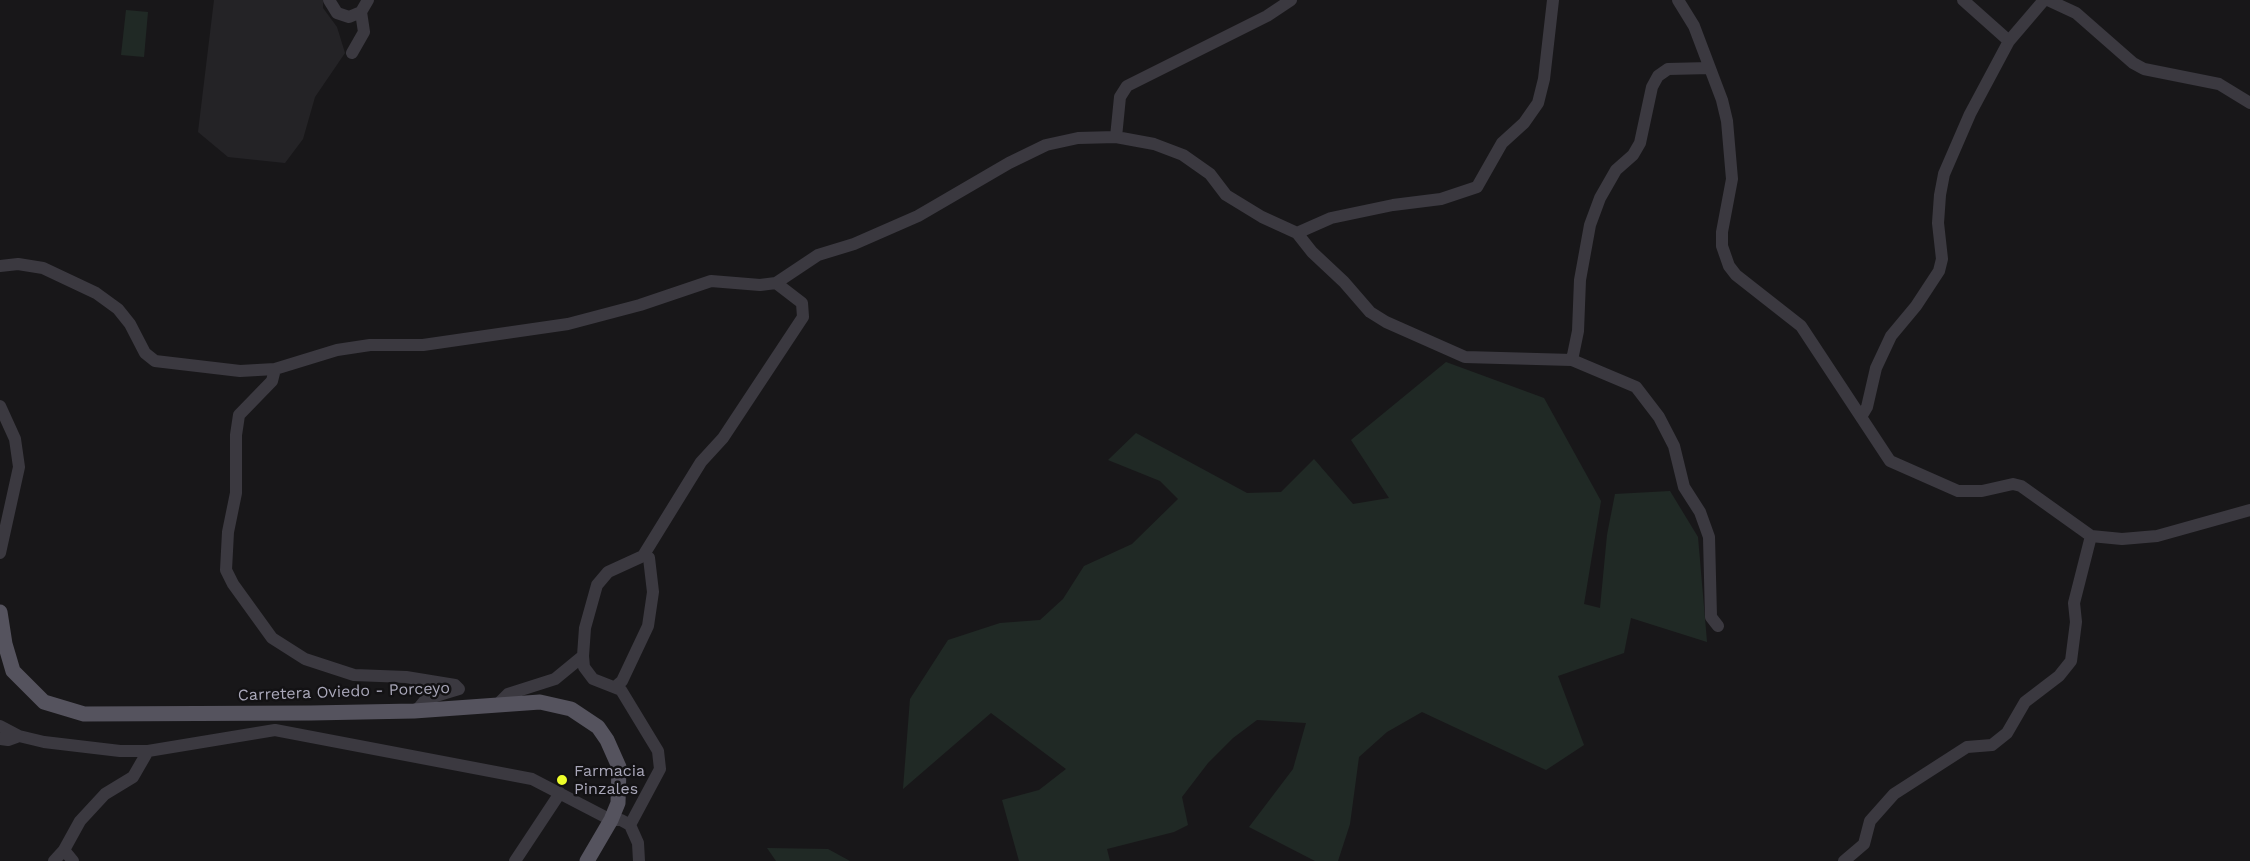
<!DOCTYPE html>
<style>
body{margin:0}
canvas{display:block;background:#181719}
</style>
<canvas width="2250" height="861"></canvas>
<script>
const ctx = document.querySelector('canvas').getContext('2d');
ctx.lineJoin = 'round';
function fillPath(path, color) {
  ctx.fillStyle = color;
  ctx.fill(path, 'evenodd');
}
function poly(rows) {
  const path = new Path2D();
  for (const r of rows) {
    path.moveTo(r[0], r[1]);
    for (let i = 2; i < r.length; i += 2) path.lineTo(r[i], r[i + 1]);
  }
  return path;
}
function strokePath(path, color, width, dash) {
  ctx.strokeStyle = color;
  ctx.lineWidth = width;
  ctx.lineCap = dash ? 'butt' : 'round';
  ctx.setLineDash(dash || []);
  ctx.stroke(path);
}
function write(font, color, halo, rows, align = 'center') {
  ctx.font = font + ' "Work Sans",sans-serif';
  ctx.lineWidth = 5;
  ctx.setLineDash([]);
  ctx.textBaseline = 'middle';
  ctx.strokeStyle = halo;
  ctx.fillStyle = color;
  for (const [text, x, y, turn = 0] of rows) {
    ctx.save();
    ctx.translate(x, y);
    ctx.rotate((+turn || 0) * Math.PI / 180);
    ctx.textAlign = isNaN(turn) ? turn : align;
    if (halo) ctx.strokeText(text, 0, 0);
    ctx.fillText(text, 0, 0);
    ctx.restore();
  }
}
const built = poly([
 [214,0,323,0,323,8,337,27,345,53,315,97,303,139,285,163,228,157,198,132]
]);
const green = poly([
 [126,10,148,12,144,57,121,55],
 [1446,362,1544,398,1601,501,1584,604,1600,608,1607,535,1615,494,1670,491,1698,537,1707,642,1631,618,1624,653,1558,676,1584,745,1546,770,1422,712,1387,732,1359,757,1350,824,1338,861,1315,861,1249,827,1293,769,1306,723,1257,720,1233,738,1208,763,1182,797,1188,825,1174,832,1107,849,1110,861,1019,861,1002,800,1039,790,1066,769,991,713,903,789,910,699,948,640,1000,623,1040,620,1063,599,1084,566,1132,544,1178,499,1160,481,1108,460,1136,433,1247,493,1281,492,1314,459,1353,504,1389,498,1351,440],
 [767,848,828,849,850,861,776,861]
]);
const minor = poly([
 [329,0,337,13,349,17,361,12,368,0],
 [1678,0,1694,26,1722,100,1727,121,1732,179,1722,232,1722,246,1729,266,1736,275,1801,326,1890,461,1958,491,1982,491,2013,484,2021,486,2091,536],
 [1963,0,2009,41],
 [2048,0,2076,13,2133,63,2144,69,2219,84,2250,103],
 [352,53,364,32,361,12],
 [1116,137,1120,97,1127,86,1267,16,1291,0],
 [1297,233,1331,218,1393,205,1441,199,1477,187,1502,143,1524,123,1538,103,1544,79,1553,0],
 [0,266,18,264,43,268,96,293,118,309,130,324,145,353,155,361,240,371,275,369,337,350,370,345,423,345,568,324,640,305,711,281,760,285,776,283,818,255,854,244,918,216,1009,163,1046,145,1078,138,1116,137,1154,144,1183,155,1210,174,1226,195,1262,217,1297,233,1312,252,1344,282,1370,312,1386,322,1465,357,1572,360,1636,387,1659,417,1674,446,1684,487,1700,512,1709,537,1711,617,1718,626],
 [1572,360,1578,331,1580,280,1590,225,1600,198,1616,170,1633,155,1640,143,1652,87,1658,76,1668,69,1710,68],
 [275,369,272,381,239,415,236,435,236,493,228,532,226,570,233,584,272,638,305,659,354,675,406,677,455,685,459,689,426,699,417,710],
 [0,406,15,439,19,467,0,553],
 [1861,417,1867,407,1876,368,1891,336,1916,306,1939,271,1942,259,1938,223,1940,195,1944,174,1970,114,2009,41,2044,0],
 [2091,536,2122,539,2157,536,2250,510],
 [643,556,701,462,723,438,803,317,802,303,776,283],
 [583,656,585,628,597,585,608,572,643,556,649,558,653,592,648,626,622,681,615,687],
 [499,703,508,694,555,679,583,656,584,667,593,679,621,690,658,751,660,769,630,825],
 [0,726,19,736,44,742,120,751,148,751,275,730,532,779,611,820,621,820,630,825,638,843,639,861],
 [0,739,8,740,19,736],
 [64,850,73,861],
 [54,861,64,850,80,821,105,794,133,777,148,751],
 [515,861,560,793],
 [1844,861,1864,844,1870,821,1894,794,1967,747,1992,745,2007,733,2025,702,2059,676,2071,661,2076,622,2074,603,2091,536]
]);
const major = poly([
 [0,612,5,644,13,671,44,702,84,714,311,713,414,711,540,702,571,709,598,727,607,740,619,767,618,803,611,820,587,861]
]);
const markers = [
 [562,780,6,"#eefe2a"]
];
const streetNames = [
 ["Carretera Oviedo - Porceyo",344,692,-2]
];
const poiNames = [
 ["Farmacia",574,771],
 ["Pinzales",574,789]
];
fillPath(built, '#242326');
fillPath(green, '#202925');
strokePath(minor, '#3b3940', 12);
strokePath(major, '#55535e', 15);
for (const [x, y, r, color] of markers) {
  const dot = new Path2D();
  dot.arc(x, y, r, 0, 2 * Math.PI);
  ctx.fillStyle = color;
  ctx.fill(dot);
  strokePath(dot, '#131214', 2);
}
write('16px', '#aaa8ba', '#131214', streetNames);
write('16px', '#aaa8ba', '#131214', poiNames, 'left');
</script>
